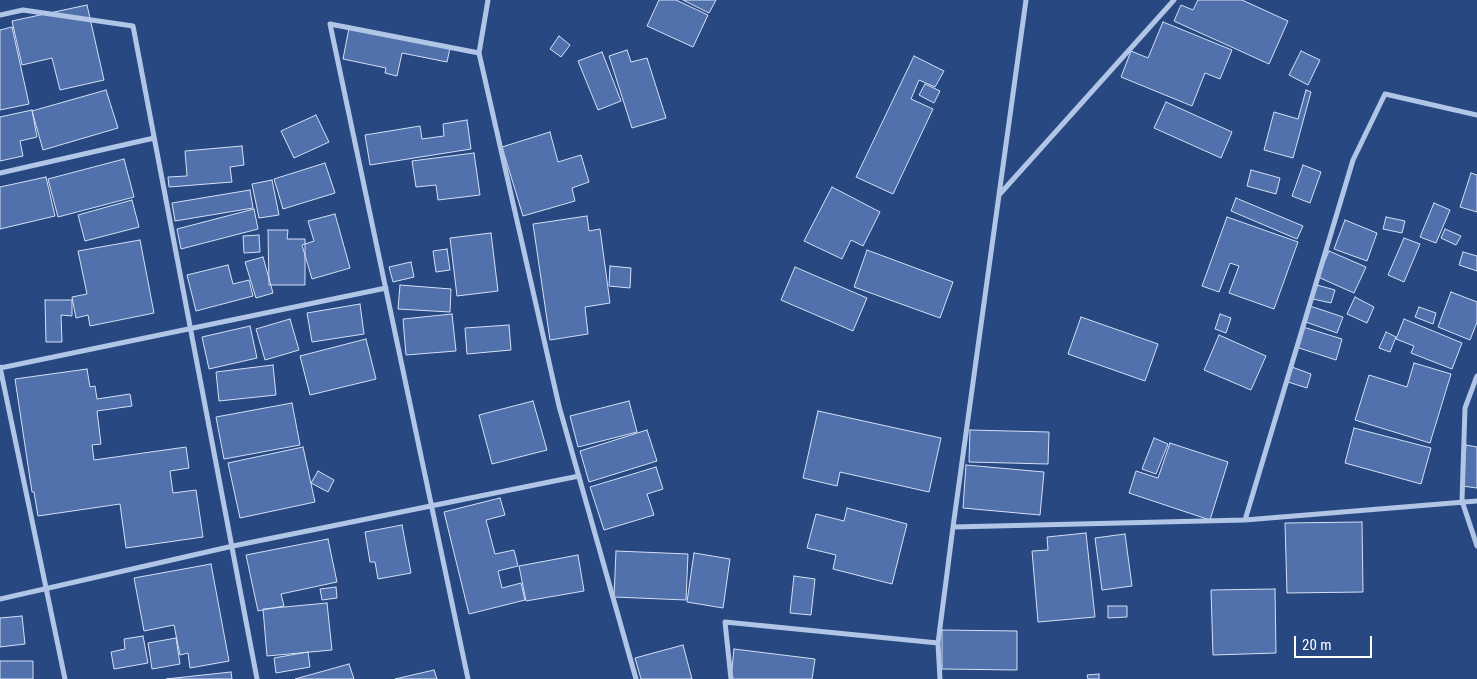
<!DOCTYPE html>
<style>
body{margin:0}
#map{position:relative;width:1477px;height:679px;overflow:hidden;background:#284882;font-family:"Roboto Condensed",sans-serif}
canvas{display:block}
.scale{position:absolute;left:1294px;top:636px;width:78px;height:22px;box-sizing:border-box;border:2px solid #fff;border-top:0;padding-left:6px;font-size:15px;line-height:18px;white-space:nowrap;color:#fff;-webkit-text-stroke:4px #284882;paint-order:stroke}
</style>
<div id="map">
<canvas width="1477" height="679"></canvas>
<div class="scale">20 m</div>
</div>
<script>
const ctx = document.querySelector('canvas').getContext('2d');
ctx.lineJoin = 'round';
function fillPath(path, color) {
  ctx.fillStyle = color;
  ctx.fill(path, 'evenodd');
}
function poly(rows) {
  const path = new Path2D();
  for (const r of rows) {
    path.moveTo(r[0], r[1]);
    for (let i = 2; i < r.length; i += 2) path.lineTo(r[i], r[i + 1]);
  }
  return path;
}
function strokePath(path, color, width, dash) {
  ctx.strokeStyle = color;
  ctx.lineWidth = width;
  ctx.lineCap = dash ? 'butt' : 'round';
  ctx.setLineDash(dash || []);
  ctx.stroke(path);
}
const building = poly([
 [659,0,676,0,708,15,693,47,647,26,659,0],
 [683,0,716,0,709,13,683,0],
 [1198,0,1242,0,1288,21,1269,64,1174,21,1181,5,1193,10,1198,0],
 [87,5,104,80,60,90,52,58,22,65,12,21,87,5],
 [1163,22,1232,50,1220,79,1205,73,1192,106,1121,77,1131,51,1148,58,1163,22],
 [12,27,29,104,0,110,0,30,12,27],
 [349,28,450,48,447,62,402,53,397,76,385,73,386,68,343,59,349,28],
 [559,36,570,45,561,57,550,49,559,36],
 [627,50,631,62,647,58,666,118,632,128,609,56,627,50],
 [1301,51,1320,60,1308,85,1289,75,1301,51],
 [602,52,621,101,598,110,578,61,602,52],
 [914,56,944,71,935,87,919,80,911,99,933,109,893,194,856,177,914,56],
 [925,84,940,91,934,103,919,95,925,84],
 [106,90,118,128,43,150,32,111,106,90],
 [1306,90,1311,92,1293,158,1264,150,1274,112,1298,119,1306,90],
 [1166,102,1232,132,1221,158,1154,128,1166,102],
 [32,110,37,137,20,141,23,156,0,161,0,117,32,110],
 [316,115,329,142,294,158,281,131,316,115],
 [467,120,471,149,370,165,365,135,420,126,422,139,444,136,443,124,467,120],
 [550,132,558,162,581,155,589,182,572,188,575,201,523,216,502,147,550,132],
 [242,146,244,165,230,167,232,182,169,187,168,177,187,176,185,151,242,146],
 [474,153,480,195,438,200,436,185,416,187,412,161,474,153],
 [124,159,134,197,58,217,48,179,124,159],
 [325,163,335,193,283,209,274,179,325,163],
 [1303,165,1321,172,1310,203,1292,196,1303,165],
 [1251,170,1280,178,1276,194,1247,186,1251,170],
 [1471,173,1477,175,1477,212,1460,207,1471,173],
 [46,177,55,216,0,229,0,187,46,177],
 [272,180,279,215,259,218,252,184,272,180],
 [832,187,880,212,863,246,851,240,842,259,804,241,832,187],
 [250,190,253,208,175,221,172,203,250,190],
 [1236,198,1303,226,1297,239,1231,211,1236,198],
 [132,200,139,227,85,241,78,215,132,200],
 [1434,203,1450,210,1436,243,1420,237,1434,203],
 [254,209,258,229,181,249,177,229,254,209],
 [335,214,350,268,312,279,302,245,314,241,308,221,335,214],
 [587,216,589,231,600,229,610,303,585,307,588,334,550,340,533,224,587,216],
 [1227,217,1298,242,1274,309,1229,293,1239,266,1230,263,1219,292,1202,286,1227,217],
 [1386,217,1405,221,1402,233,1383,229,1386,217],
 [1345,220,1377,233,1367,261,1334,249,1345,220],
 [1445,229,1461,236,1456,245,1441,238,1445,229],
 [268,230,288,230,287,239,305,239,305,285,269,285,268,230],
 [491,233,498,291,457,296,450,238,491,233],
 [259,235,260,252,244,253,243,236,259,235],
 [1404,238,1420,244,1404,282,1388,275,1404,238],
 [140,240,154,313,90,326,88,315,76,318,72,297,87,294,78,251,140,240],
 [447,249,450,270,436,272,433,251,447,249],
 [867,250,953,282,940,318,854,287,867,250],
 [1329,251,1366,267,1354,293,1318,277,1329,251],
 [1463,252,1477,256,1477,271,1459,265,1463,252],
 [263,257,273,293,256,298,245,262,263,257],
 [411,262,414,277,393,282,389,267,411,262],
 [228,265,233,284,249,280,253,296,196,311,187,275,228,265],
 [610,266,631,268,630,288,609,286,610,266],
 [795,267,867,298,853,331,781,300,795,267],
 [400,285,451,289,450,312,398,309,400,285],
 [1317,285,1335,290,1331,303,1313,299,1317,285],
 [1451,292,1477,302,1477,322,1470,340,1438,327,1451,292],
 [1355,297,1374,307,1367,323,1347,314,1355,297],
 [45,300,72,300,72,316,61,315,62,342,46,342,45,300],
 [360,304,364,334,312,342,307,313,360,304],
 [1310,306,1343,317,1337,333,1306,322,1310,306],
 [1419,307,1436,313,1433,324,1415,317,1419,307],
 [452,314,456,351,406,355,403,319,452,314],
 [1220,314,1231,318,1226,333,1215,329,1220,314],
 [1081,317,1158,344,1145,381,1068,354,1081,317],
 [290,319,299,350,265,360,256,329,290,319],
 [1404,319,1462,343,1452,369,1411,353,1414,346,1396,339,1404,319],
 [509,325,511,350,467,354,465,328,509,325],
 [250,326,257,358,209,369,202,337,250,326],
 [1303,327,1342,339,1336,360,1296,347,1303,327],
 [1386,332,1396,337,1390,352,1379,348,1386,332],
 [1219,335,1266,356,1251,390,1204,370,1219,335],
 [366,339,376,379,310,395,300,356,366,339],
 [1414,363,1451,374,1430,443,1355,420,1369,375,1407,387,1414,363],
 [273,365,276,395,219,401,216,372,273,365],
 [1292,367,1311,374,1307,388,1288,382,1292,367],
 [87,369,90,387,95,386,97,399,130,394,132,406,97,411,101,444,92,445,94,460,186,447,189,468,170,471,173,493,196,490,203,537,126,548,120,504,38,516,34,492,32,492,15,379,87,369],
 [533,401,547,450,492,464,479,415,533,401],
 [629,401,637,432,578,447,570,416,629,401],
 [292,403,300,445,224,459,216,417,292,403],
 [818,411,941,438,929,492,840,472,837,486,803,478,818,411],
 [1354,428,1431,448,1421,484,1345,463,1354,428],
 [647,430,657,461,589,482,580,451,647,430],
 [970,430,1049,432,1048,464,969,462,970,430],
 [1154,438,1168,444,1156,474,1142,469,1154,438],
 [1170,443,1228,462,1210,520,1129,493,1136,471,1158,478,1170,443],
 [1466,445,1477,447,1477,488,1462,486,1466,445],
 [303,447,315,502,240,518,228,463,303,447],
 [966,465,1044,472,1040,515,963,508,966,465],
 [656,467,663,489,647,494,654,515,604,530,590,487,656,467],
 [318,471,334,480,328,492,311,483,318,471],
 [500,498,505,515,486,520,495,554,514,550,518,566,498,571,502,588,521,583,525,600,469,614,444,512,500,498],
 [847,508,907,524,892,584,833,569,836,555,807,548,816,514,844,521,847,508],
 [1362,522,1363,592,1287,593,1285,523,1362,522],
 [402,525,411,573,378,579,375,562,370,562,365,532,402,525],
 [1086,533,1095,617,1038,622,1032,551,1048,550,1047,537,1086,533],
 [1125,534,1132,586,1102,590,1095,538,1125,534],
 [328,539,337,582,281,594,284,606,258,611,246,555,328,539],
 [616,551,688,554,686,600,614,597,616,551],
 [694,553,730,559,723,608,687,602,694,553],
 [578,555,584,591,526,601,519,566,578,555],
 [211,564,229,661,190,668,188,653,180,655,174,625,144,631,134,578,211,564],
 [794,576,815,579,811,615,790,613,794,576],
 [336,587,337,598,322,600,320,589,336,587],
 [1275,589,1276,653,1213,655,1211,590,1275,589],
 [327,603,332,650,267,656,263,609,327,603],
 [1108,606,1127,606,1127,617,1108,618,1108,606],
 [22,616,25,644,0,647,0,618,22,616],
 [942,630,1017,631,1017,670,942,669,942,630],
 [143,636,148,663,114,669,111,652,125,649,124,639,143,636],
 [176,638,180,664,152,669,148,643,176,638],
 [683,645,692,679,641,679,635,658,683,645],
 [734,649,815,659,812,679,731,679,734,649],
 [308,652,310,667,276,673,274,658,308,652],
 [0,661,33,661,33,679,0,679,0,661],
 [349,664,354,679,295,679,349,664],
 [434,670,437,679,395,679,434,670],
 [231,672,232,679,166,679,231,672],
 [1099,674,1099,679,1088,679,1087,675,1099,674]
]);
const minor = poly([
 [488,0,479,53,559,406,636,679],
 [0,15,23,10,133,26,257,679],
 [0,173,154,138],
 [999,195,1174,0],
 [0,367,65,679],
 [0,368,386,288],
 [1477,376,1465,408,1462,501,1477,546],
 [1245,520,1353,160,1385,94,1477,115],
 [953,527,1245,520,1477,501],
 [0,599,233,546,579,476],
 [468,679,330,24,479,53],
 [731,679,725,622,938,643],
 [940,679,938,643,953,527,1026,0]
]);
fillPath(building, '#5071ab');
strokePath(building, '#d4e0f5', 1);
strokePath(minor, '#b1c5e7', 5);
</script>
